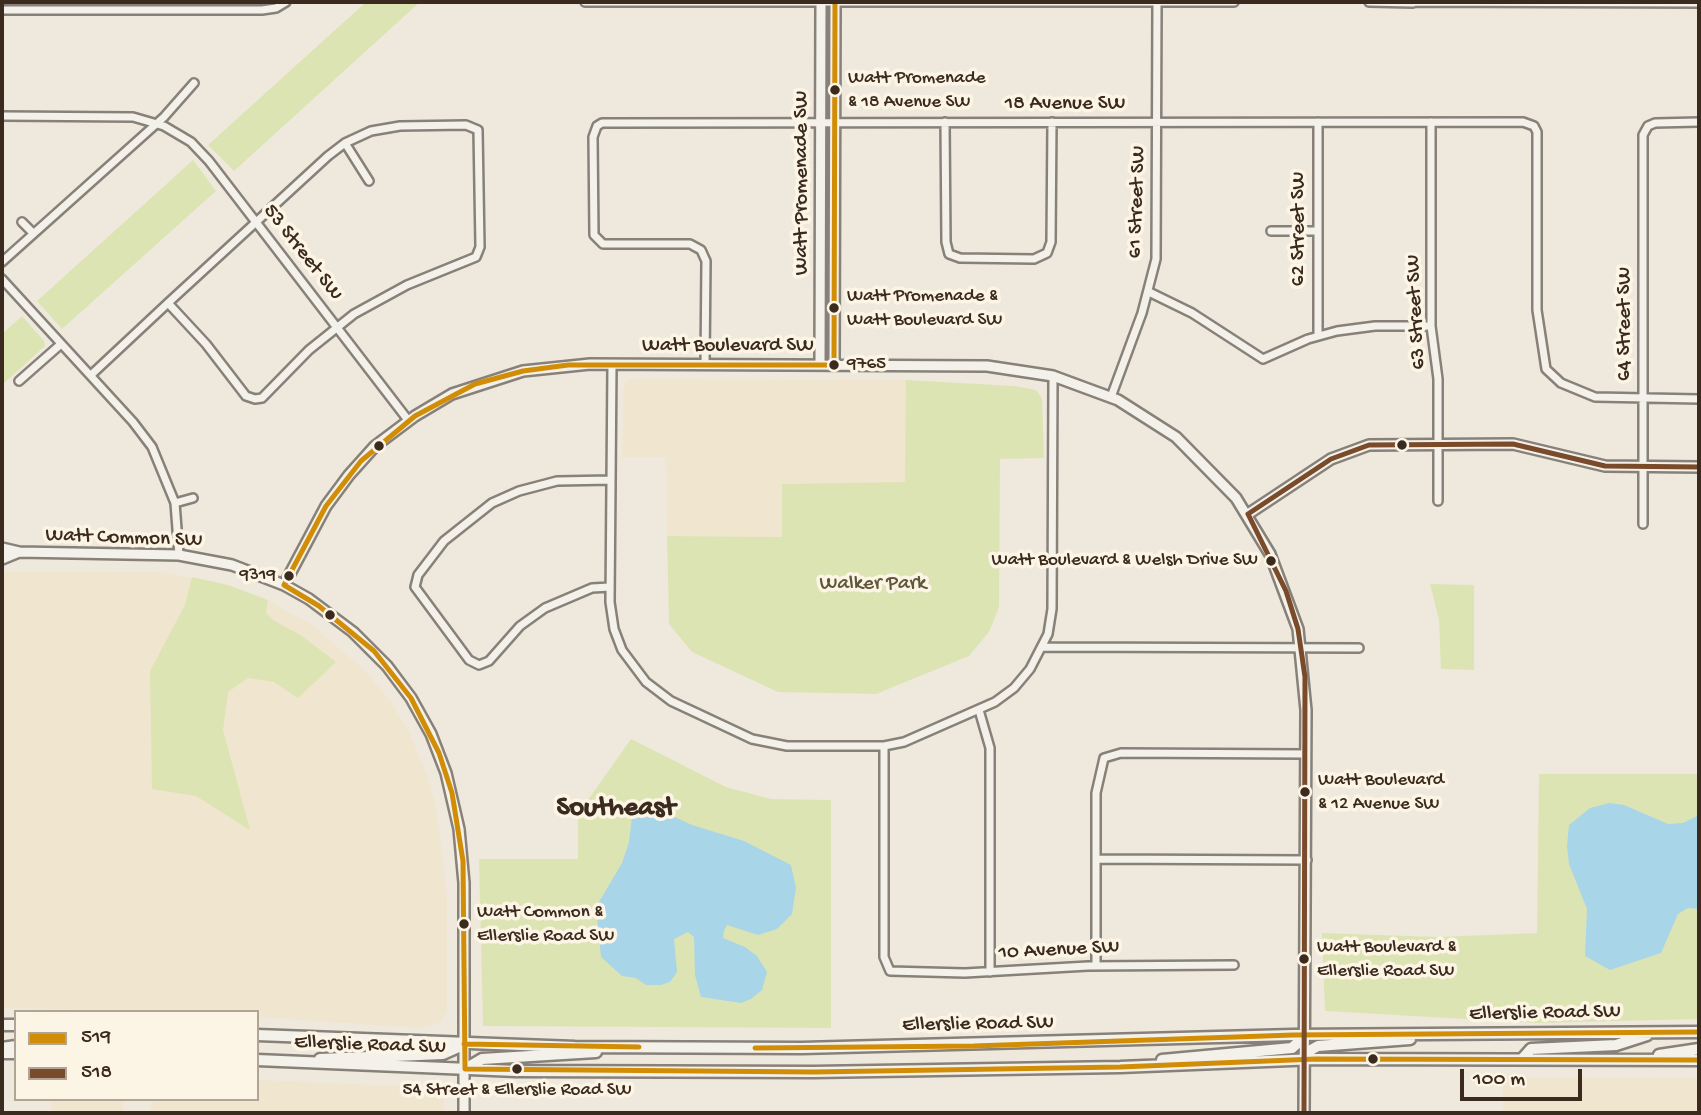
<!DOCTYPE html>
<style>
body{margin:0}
#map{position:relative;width:1701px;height:1115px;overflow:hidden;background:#efe9dd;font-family:"Gochi Hand",sans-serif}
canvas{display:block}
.frame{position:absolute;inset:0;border:4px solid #3b2a1e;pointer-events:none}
.legend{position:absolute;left:14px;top:1010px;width:245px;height:91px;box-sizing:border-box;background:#fcf5e5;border:2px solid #afa495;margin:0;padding:9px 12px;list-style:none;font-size:21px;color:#3b2a1e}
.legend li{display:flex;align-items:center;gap:14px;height:35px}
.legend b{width:35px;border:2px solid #afa495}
.scale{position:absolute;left:1460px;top:1069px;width:122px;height:32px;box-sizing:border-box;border:4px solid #3b2a1e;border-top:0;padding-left:9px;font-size:21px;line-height:24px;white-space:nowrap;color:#3b2a1e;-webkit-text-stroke:5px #fcf5e5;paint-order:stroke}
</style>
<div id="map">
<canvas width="1701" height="1115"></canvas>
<div class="frame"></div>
<ul class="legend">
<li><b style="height:9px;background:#d18d06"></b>519</li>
<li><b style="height:9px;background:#7a4b2a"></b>518</li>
</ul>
<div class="scale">100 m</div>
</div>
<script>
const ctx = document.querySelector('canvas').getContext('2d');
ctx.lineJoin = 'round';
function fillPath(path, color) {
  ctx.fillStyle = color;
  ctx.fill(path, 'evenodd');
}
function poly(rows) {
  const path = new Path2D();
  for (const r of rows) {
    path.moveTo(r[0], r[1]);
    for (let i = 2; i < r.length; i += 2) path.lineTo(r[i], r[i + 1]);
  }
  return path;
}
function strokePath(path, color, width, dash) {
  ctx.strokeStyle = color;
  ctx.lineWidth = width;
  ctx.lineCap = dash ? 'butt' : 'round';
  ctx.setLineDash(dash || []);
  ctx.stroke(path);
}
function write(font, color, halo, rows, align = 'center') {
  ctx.font = font + ' "Gochi Hand",sans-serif';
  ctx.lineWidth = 7;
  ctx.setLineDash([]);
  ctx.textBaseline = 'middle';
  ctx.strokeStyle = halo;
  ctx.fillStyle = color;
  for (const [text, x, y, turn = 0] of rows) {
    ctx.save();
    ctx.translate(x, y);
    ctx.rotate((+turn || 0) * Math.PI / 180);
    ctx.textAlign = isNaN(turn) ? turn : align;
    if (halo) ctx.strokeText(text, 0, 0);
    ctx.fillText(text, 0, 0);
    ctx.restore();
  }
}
const built = poly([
 [630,379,906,380,906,483,782,484,782,537,667,536,666,457,622,457,624,384],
 [2,572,160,572,228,585,271,602,312,625,362,668,389,699,408,729,427,776,436,807,447,894,447,1011,441,1022,419,1028,257,1017,257,1012,2,1008],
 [1503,1077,1699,1078,1699,1113,1503,1113],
 [257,1080,444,1088,444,1113,150,1113,151,1099,257,1099],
 [52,1099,123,1099,123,1113,51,1113]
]);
const green = poly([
 [366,2,420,2,234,171,208,145],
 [193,160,216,191,62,329,37,301],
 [22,316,44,341,45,346,2,385,2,334],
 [906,380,1015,386,1036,390,1042,398,1044,458,1000,459,999,607,989,632,969,656,876,694,778,692,692,652,669,624,667,536,782,537,782,484,905,482],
 [192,577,228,585,268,600,266,613,273,620,302,636,336,662,298,698,274,682,248,678,228,692,223,730,250,830,196,796,152,789,150,671,185,605],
 [1430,584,1474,585,1474,670,1441,669,1439,620],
 [631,739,726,787,771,799,831,800,831,1028,483,1026,479,859,578,859,578,814],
 [1539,774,1699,774,1699,1019,1536,1023,1325,1011,1322,933,1438,937,1537,933]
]);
const water = poly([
 [1609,803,1624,805,1668,824,1683,823,1699,815,1699,909,1688,908,1678,914,1661,953,1610,970,1585,956,1587,909,1569,864,1567,846,1569,825,1590,808],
 [640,807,653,807,692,825,744,841,791,865,796,888,792,914,777,929,758,935,727,925,724,931,723,938,745,947,757,956,767,972,762,990,751,999,741,1003,701,997,695,975,694,937,688,932,674,939,677,972,670,982,661,985,646,985,636,978,622,976,601,957,596,907,622,863,629,842,632,817]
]);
const minor = poly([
 [585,2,1234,2],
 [1369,2,1413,3],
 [1413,2,1699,3],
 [2,10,262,10,276,8,286,2],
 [2,116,133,117,164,126,191,142,209,161,408,420],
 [945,122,946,242,949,254,960,258,1034,259,1047,253,1051,242,1052,122],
 [1318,122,1318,336],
 [1431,122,1431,326,1438,379,1438,501],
 [345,143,369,181],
 [22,222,33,233],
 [1271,231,1317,231],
 [2,262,164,117,194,83],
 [2,279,133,422,152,447,175,503,179,555],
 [1149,292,1192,313,1263,359,1308,339,1337,331,1375,326,1431,326],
 [612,364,610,602,614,629,622,650,646,682,671,701,752,739,787,746,884,746,904,742,995,702,1014,688,1030,669,1048,634,1052,609,1053,376],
 [705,365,706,261,701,250,690,244,603,244,594,235,593,137,597,126,602,123,1523,122,1534,126,1537,132,1537,310,1546,369,1561,383,1595,397,1699,399],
 [91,375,168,303,328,156,345,143,371,131,400,126,466,125,478,130,480,247,476,257,407,285,354,314,309,350,262,398,255,399,246,396,206,344,168,303],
 [19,381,61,344],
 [1111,397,1142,313,1156,259,1157,2],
 [175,503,193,498],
 [1643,524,1643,135,1648,126,1655,123,1699,122],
 [610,587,592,588,545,608,520,626,489,661,479,665,469,660,415,587,418,575,444,541,492,503,519,491,557,481,611,480],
 [1042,647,1359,648],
 [979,710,990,748,990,972],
 [884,746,884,957,890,971,965,973,1088,966,1234,965],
 [1096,859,1307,860],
 [1096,966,1096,793,1104,758,1121,753,1306,754]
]);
const tertiary = poly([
 [820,365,821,2],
 [834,365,835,2],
 [1248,514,1331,459,1369,445,1513,444,1605,466,1699,467],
 [2,548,19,552,179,555,232,565,284,585,309,599,353,632,387,666,411,698,431,734,446,773,459,829,464,883,464,1113],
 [2,559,19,552],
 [284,585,326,506,349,475,375,446,415,416,452,394,523,371,590,364,987,366,1053,376,1118,400,1176,437,1236,498,1270,554,1298,629,1306,710,1304,1113]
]);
const secondary = poly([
 [2,1025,16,1025],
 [257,1035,575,1047,802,1048,1293,1035,1699,1032],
 [2,1048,16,1046],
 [2,1053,16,1053],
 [1659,1055,1699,1049],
 [1523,1058,1531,1049,1616,1045,1647,1035],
 [320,1059,443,1054,461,1046],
 [257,1060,516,1071,814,1072,1120,1067,1316,1059,1699,1060],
 [1162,1060,1292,1048,1306,1035],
 [1304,1060,1309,1051,1318,1046,1410,1039],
 [465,1069,482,1059,596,1052]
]);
const bus1 = poly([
 [284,585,319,606,374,651,411,698,439,753,452,793,463,861,465,1069,814,1072,1120,1067,1316,1059,1699,1060],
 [284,585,326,506,361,461,415,416,475,384,523,371,568,365,834,365,835,2],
 [464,1044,639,1047],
 [755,1048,974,1046,1293,1035,1699,1032]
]);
const bus2 = poly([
 [1248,514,1286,591,1298,629,1305,677,1304,1113],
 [1248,514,1331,459,1369,445,1513,444,1605,466,1699,467]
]);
const markers = [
 [835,90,6,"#3b2a1e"],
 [834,308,6,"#3b2a1e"],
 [834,365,6,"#3b2a1e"],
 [1402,445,6,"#3b2a1e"],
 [379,446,6,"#3b2a1e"],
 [1271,561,6,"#3b2a1e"],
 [289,576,6,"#3b2a1e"],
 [330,615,6,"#3b2a1e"],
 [1305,792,6,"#3b2a1e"],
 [464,924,6,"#3b2a1e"],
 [1304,959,6,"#3b2a1e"],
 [1373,1059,6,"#3b2a1e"],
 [517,1069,6,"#3b2a1e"]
];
const busNames = [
 ["Watt Promenade",848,79],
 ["& 18 Avenue SW",848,103],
 ["Watt Promenade &",847,297],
 ["Watt Boulevard SW",847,321],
 ["9765",847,365],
 ["Watt Boulevard & Welsh Drive SW",1258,561,"right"],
 ["9319",276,576,"right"],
 ["Watt Boulevard",1318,781],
 ["& 12 Avenue SW",1318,805],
 ["Watt Common &",477,913],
 ["Ellerslie Road SW",477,937],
 ["Watt Boulevard &",1317,948],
 ["Ellerslie Road SW",1317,972],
 ["54 Street & Ellerslie Road SW",517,1091,"center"]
];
const streetNames = [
 ["18 Avenue SW",1065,105],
 ["Watt Promenade SW",803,183,-90],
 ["61 Street SW",1138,202,-88],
 ["62 Street SW",1300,229,-90],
 ["53 Street SW",302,253,52],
 ["63 Street SW",1417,312,-93],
 ["64 Street SW",1626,324,-90],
 ["Watt Boulevard SW",728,347],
 ["Watt Common SW",124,539,2],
 ["10 Avenue SW",1059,951,-3],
 ["Ellerslie Road SW",1545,1014,-1],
 ["Ellerslie Road SW",978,1025,-1],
 ["Ellerslie Road SW",370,1046,2]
];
const parkNames = [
 ["Walker Park",873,585]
];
const districtNames = [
 ["Southeast",616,810]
];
fillPath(built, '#f0e5ce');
fillPath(green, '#dde4b4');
fillPath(water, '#a8d5e7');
strokePath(minor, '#878179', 12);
strokePath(tertiary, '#878179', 14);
strokePath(secondary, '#878179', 15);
strokePath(minor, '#f4f1ea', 7);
strokePath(tertiary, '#f4f1ea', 9);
strokePath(secondary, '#f4f1ea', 10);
strokePath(bus1, '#d18d06', 5);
strokePath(bus2, '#7a4b2a', 5);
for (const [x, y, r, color] of markers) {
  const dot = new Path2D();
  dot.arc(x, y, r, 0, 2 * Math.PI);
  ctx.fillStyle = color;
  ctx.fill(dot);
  strokePath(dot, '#fcf5e5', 2.5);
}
write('19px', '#3b2a1e', '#fcf5e5', busNames, 'left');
write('21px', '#3b2a1e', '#fcf5e5', streetNames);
write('21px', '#60573b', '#fcf5e5', parkNames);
write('bold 28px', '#3b2a1e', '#fcf5e5', districtNames);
</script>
